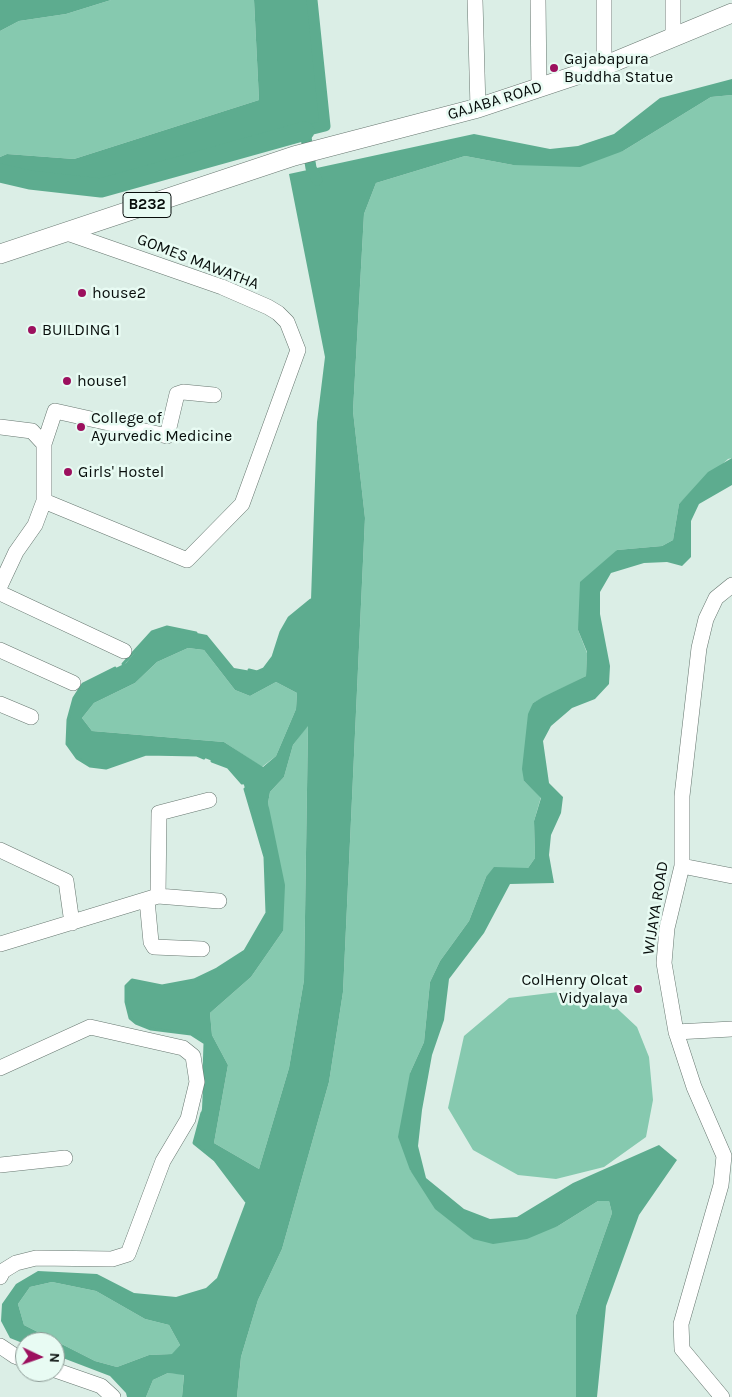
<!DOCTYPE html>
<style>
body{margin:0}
#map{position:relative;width:732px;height:1397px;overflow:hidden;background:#dbeee6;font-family:Karla,sans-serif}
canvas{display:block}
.north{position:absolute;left:15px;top:1332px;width:50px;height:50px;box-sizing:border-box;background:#e8fbf3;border:1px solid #8e9c97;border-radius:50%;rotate:93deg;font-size:14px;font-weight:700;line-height:20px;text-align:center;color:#080e0c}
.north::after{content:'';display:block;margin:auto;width:18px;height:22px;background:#9c105e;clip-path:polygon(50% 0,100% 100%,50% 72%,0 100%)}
</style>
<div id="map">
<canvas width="732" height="1397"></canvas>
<div class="north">N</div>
</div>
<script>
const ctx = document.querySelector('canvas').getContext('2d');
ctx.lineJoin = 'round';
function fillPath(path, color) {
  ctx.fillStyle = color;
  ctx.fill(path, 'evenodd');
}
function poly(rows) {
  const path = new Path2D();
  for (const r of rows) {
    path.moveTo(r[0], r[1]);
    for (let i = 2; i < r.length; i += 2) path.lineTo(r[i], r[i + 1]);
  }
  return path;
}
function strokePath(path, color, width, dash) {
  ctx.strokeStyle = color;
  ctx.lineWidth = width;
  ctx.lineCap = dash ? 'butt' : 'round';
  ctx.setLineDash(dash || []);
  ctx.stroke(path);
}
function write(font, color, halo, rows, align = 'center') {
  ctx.font = font + ' Karla,sans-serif';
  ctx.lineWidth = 5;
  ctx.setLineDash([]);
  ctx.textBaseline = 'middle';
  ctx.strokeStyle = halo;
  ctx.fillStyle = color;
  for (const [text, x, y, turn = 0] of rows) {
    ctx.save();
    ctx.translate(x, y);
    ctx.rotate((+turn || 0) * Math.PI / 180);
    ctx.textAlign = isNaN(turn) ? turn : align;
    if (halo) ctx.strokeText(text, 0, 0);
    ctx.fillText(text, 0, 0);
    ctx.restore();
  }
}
const green = poly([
 [111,0,254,0,259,100,74,159,7,154,0,157,0,31,19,21,66,14],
 [732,95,732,458,728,459,679,504,673,540,662,546,617,550,578,630,587,653,586,676,533,703,524,781,541,797,534,821,535,858,528,868,486,877,469,921,440,961,430,982,424,1042,410,1073,410,1170,473,1239,558,1226,598,1201,609,1201,612,1213,576,1315,576,1397,237,1397,241,1357,258,1300,282,1249,329,1082,343,992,365,518,353,411,364,214,376,183,465,156,513,165,623,151,711,97],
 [188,648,204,650,235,690,250,696,276,682,297,693,296,709,276,756,262,767,224,742,92,731,82,718,94,703,135,683,157,662],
 [308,725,304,980,289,1068,259,1169,214,1143,228,1065,212,1035,210,1013,251,977,283,931,268,803,270,792,284,777,293,745],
 [559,992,607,999,637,1027,649,1057,653,1100,646,1137,604,1167,556,1179,518,1175,473,1150,448,1108,464,1036,509,998],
 [52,1282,96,1291,145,1319,169,1325,180,1345,173,1354,149,1355,117,1367,95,1361,24,1325,18,1304,30,1287],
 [168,1373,184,1374,182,1397,146,1397,153,1380]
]);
const water = poly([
 [0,0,111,0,66,14,19,21,0,31],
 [254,0,312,0,325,126,101,188,30,180,0,173,0,157,7,154,74,159,259,100],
 [732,79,732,95,711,97,623,151,580,167,513,165,465,156,376,183,364,214,353,411,365,518,343,992,329,1082,282,1249,258,1300,241,1357,237,1397,182,1397,184,1375,168,1373,153,1380,146,1397,127,1397,126,1393,110,1376,55,1355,55,1342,25,1342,25,1344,10,1338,1,1321,2,1304,16,1284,38,1271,97,1274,134,1293,176,1297,206,1288,217,1278,246,1201,215,1160,194,1143,202,1109,205,1043,191,1034,151,1029,136,1023,130,1018,126,1002,126,986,132,980,162,986,194,980,217,969,245,951,267,913,265,857,244,785,228,767,197,755,146,754,106,768,90,766,77,758,67,744,68,720,74,698,83,684,126,663,152,632,167,627,207,635,234,668,257,672,264,669,273,657,281,632,289,618,311,600,317,422,325,357,289,174,474,134,550,149,578,146,614,134,660,98],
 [188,648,204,650,235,690,250,696,276,682,297,693,296,709,276,756,263,767,224,742,92,731,82,718,94,703,135,683,157,662],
 [308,726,304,980,289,1068,259,1169,214,1143,228,1065,212,1035,210,1013,251,977,283,931,285,885,268,803,270,792,284,777,293,745],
 [52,1282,96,1291,145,1319,169,1325,180,1345,172,1354,149,1355,117,1367,95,1361,24,1325,18,1304,30,1287],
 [732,458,732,485,699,504,691,521,691,557,682,566,667,562,644,563,611,573,600,592,600,614,610,666,609,684,595,699,572,708,551,726,543,741,549,783,563,797,561,813,551,835,549,855,554,883,510,884,484,933,449,979,444,1020,432,1055,422,1110,418,1146,426,1178,464,1209,490,1219,517,1217,573,1183,659,1145,677,1160,639,1215,606,1306,597,1397,576,1397,576,1315,612,1213,609,1201,598,1201,558,1226,527,1239,493,1244,473,1239,435,1209,410,1170,398,1137,410,1073,424,1042,430,982,440,961,469,921,486,877,494,867,528,868,535,858,534,821,541,798,524,781,522,769,528,714,533,703,543,697,586,676,587,652,578,630,580,582,617,550,662,546,673,540,679,504,708,472]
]);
const stream = poly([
 [123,664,152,632,167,627,196,633],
 [115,668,83,684,74,698,68,720,67,744,77,758,90,766,106,768,146,754,197,755,204,758],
 [249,670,257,672,264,669,273,657,281,632,289,618,311,600],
 [212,761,228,767,242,783],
 [204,1074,205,1043,191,1034,151,1029,136,1023,130,1018,126,1002,126,986,132,980,162,986,194,980,217,969,245,951,267,913,265,857,245,789],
 [202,1113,194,1143,215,1160,246,1201]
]);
const canal = poly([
 [312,0,325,126,305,131,311,168,317,180]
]);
const river = poly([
 [0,173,30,180,101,188,305,131]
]);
const minor = poly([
 [475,0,478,108],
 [538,0,539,87],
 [673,0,673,38],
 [604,66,604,0],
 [0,427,32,431,44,444,44,501,35,525,16,552,0,586],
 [44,444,55,411,167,436,177,394,183,392,214,395],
 [44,501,187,560,242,504,298,350,287,322,278,313,268,307,222,287,64,232],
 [0,593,124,651],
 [0,650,73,683],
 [0,704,31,717],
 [0,850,66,881,72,923],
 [682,866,732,876],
 [158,896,159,813,209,800],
 [147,900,151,942,154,947,202,949],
 [0,944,158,896,219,901],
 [676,1032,732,1029],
 [0,1068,90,1027,183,1048,193,1056,197,1082,188,1119,163,1161,128,1254,112,1259,36,1258,16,1263,3,1271,0,1277],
 [0,1165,65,1158],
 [0,1346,15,1356,25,1360],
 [55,1370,101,1386,113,1397],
 [722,1397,682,1349,681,1324,721,1185,724,1156,694,1087,676,1032,664,963,667,928,682,866,682,796,699,648,706,619,716,598,732,585]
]);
const major = poly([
 [0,254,294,156,478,108,604,66,732,13]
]);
const markers = [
 [554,68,5,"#9c105e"],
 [82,293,5,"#9c105e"],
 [32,330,5,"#9c105e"],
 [67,381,5,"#9c105e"],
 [81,427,5,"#9c105e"],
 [68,472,5,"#9c105e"],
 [638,989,5,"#9c105e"]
];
const shields = [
 [147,205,48]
];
const shieldNames = [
 ["B232",147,205]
];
const poiNames = [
 ["Gajabapura",564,59],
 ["Buddha Statue",564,77],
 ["house2",92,293],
 ["BUILDING 1",42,330],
 ["house1",77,381],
 ["College of",91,418],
 ["Ayurvedic Medicine",91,436],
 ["Girls' Hostel",78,472],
 ["ColHenry Olcat",628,980,"right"],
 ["Vidyalaya",628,998,"right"]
];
const streetNames = [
 ["GAJABA ROAD",495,101,-17],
 ["GOMES MAWATHA",198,262,21],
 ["WIJAYA ROAD",656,908,-81]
];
fillPath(green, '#86c9af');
fillPath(water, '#5dac8f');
strokePath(stream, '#5dac8f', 3);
strokePath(canal, '#5dac8f', 11);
strokePath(river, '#5dac8f', 19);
strokePath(minor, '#677770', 16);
strokePath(major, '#677770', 20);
strokePath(minor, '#fff', 15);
strokePath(major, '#fff', 19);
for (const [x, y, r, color] of markers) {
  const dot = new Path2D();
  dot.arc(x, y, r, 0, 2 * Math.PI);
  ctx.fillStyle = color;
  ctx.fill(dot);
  strokePath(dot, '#e8fbf3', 2);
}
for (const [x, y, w] of shields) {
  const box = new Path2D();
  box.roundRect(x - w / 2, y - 12.5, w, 25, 4);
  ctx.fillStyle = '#e8fbf3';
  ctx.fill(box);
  strokePath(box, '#080e0c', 1);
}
write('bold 15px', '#080e0c', null, shieldNames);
write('16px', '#080e0c', '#e8fbf3', poiNames, 'left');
write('16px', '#080e0c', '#e8fbf3', streetNames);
</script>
